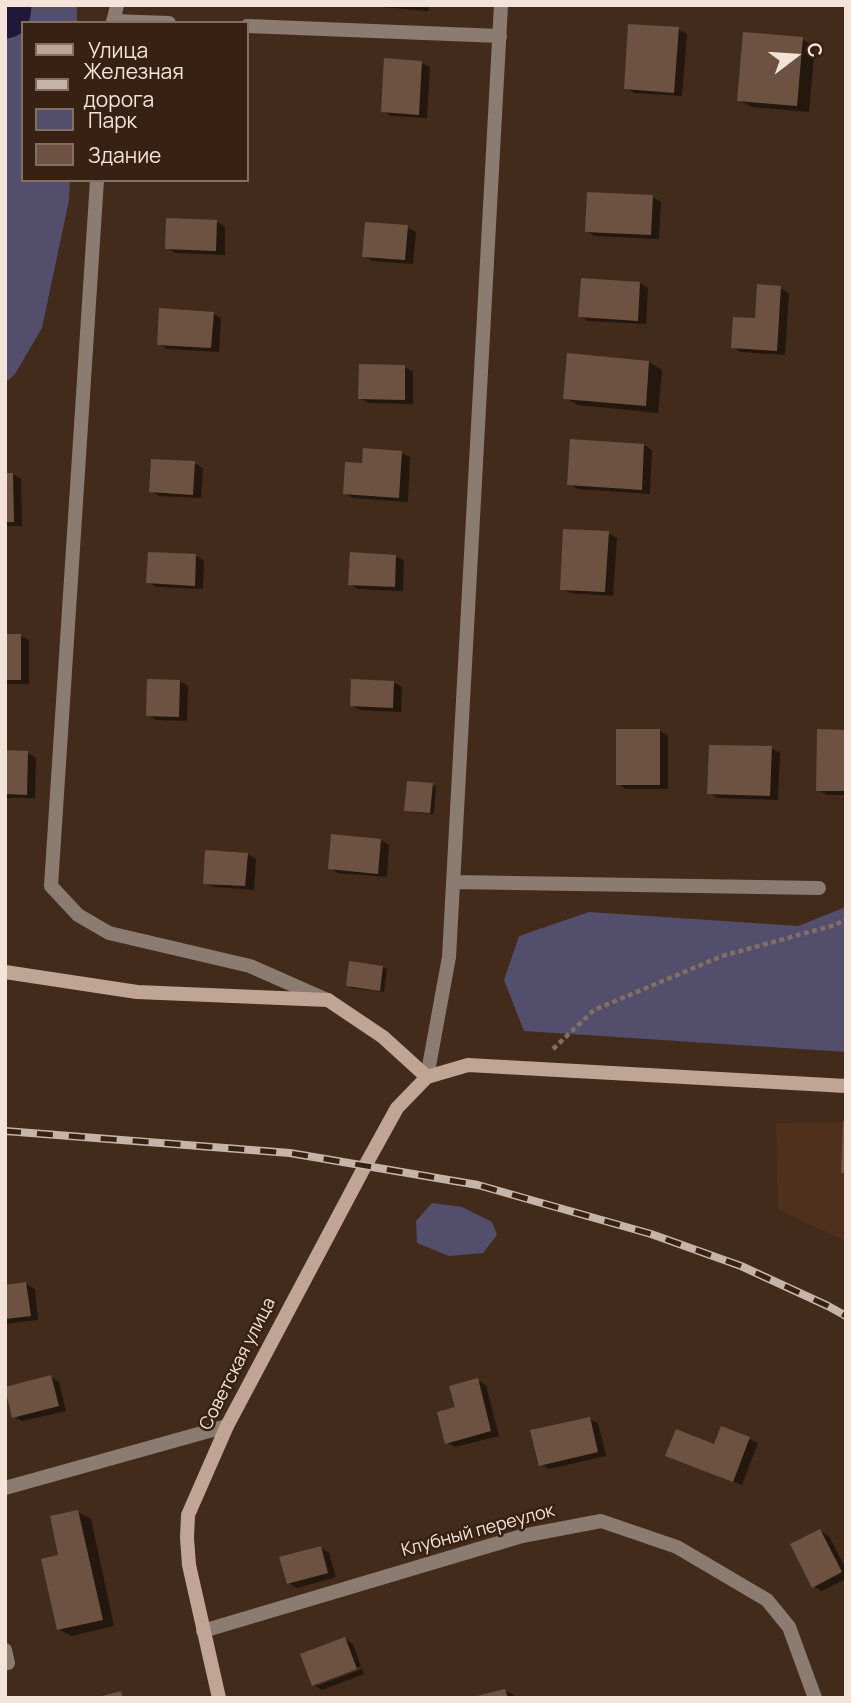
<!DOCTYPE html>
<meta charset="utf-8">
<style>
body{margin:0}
#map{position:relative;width:851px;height:1703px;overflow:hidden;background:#432b1c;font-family:Manrope,sans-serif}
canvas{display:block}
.frame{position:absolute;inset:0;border:7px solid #f3e3d9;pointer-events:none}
.legend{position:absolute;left:21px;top:21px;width:228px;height:161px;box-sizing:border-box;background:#382112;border:2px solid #836f62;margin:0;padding:9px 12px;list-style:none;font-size:21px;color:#f3e3d9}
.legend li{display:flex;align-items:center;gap:14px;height:35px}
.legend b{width:35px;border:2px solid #836f62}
.north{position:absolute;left:760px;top:21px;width:70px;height:70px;-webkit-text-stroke:5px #382112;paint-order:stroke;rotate:73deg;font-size:19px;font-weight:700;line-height:28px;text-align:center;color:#f3e3d9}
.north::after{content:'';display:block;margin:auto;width:24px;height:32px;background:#f3e3d9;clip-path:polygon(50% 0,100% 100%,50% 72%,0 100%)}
</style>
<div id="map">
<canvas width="851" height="1703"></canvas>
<div class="frame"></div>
<ul class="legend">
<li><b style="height:9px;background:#c0a594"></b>Улица</li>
<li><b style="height:9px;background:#c6b4a8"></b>Железная дорога</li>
<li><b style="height:19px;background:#524e6c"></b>Парк</li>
<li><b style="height:19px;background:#6d5241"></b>Здание</li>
</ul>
<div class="north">С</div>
</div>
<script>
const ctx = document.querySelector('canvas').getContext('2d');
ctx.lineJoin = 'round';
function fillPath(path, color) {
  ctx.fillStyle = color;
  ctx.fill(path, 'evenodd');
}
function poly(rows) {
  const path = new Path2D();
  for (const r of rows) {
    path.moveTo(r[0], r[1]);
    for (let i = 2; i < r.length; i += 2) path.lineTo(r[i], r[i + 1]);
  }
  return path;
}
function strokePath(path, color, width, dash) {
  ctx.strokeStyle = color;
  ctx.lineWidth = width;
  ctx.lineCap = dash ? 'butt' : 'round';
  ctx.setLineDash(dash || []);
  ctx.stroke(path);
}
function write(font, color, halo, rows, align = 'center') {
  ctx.font = font + ' Manrope,sans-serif';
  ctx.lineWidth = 5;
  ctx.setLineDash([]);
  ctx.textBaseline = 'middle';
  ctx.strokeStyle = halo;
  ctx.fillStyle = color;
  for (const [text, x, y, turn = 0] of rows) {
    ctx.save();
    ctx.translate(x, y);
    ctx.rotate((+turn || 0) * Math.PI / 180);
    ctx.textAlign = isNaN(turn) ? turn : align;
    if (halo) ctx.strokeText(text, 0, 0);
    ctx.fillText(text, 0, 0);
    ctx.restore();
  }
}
const built = poly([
 [846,1122,846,1241,778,1210,776,1123]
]);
const green = poly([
 [5,5,77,5,77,23,23,23,23,180,70,180,69,200,42,328,15,374,5,383],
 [846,907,846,1052,524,1031,504,980,519,936,589,912,798,926],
 [432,1203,462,1207,492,1222,497,1235,483,1253,449,1256,417,1243,416,1221]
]);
const shadow = poly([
 [378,5,429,5,428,11,381,7],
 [678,29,687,34,682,96,634,93,626,88],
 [802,39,815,46,809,112,752,107,739,100],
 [421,63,430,67,427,118,391,116,383,111],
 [588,194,653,197,661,202,659,239,595,236,586,231],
 [217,222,225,227,225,255,175,253,167,248],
 [407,227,416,232,413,264,372,261,364,256],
 [583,280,640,283,648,288,646,324,588,321,580,316],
 [780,288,789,293,785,355,741,352,732,347,757,320],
 [213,314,221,318,219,352,167,349,159,344],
 [649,362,662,370,658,413,578,405,565,398],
 [405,367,413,372,413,404,368,403,360,398],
 [644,445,652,450,650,494,578,489,569,484],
 [402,453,410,457,408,502,353,498,345,493,364,465],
 [194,463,203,468,201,498,159,496,151,491],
 [5,474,13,474,21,479,22,526,5,526],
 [608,533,617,538,613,596,571,593,562,589],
 [196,556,204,561,203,589,156,587,148,582],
 [396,556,404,561,403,591,358,589,350,584],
 [5,636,20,636,29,640,29,684,5,684],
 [180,681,188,686,187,721,156,720,148,715],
 [393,682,402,687,401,712,360,710,352,705],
 [660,731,668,736,668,789,626,789,618,784],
 [846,731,846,795,827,795,818,790],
 [771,748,780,753,778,800,718,798,709,793],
 [5,752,28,753,36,758,35,798,5,798],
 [432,785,436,787,434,814,410,812,406,810],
 [333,836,381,840,389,845,387,877,338,873,330,868],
 [247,854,256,859,254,890,214,887,205,883],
 [350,963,383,967,387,969,384,992,351,988,348,986],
 [26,1284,35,1289,38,1320,5,1324,5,1287],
 [51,1377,59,1382,66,1411,22,1421,14,1417],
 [477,1380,486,1385,499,1436,455,1447,446,1442,457,1408],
 [589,1419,598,1423,606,1456,549,1469,540,1464],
 [722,1428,758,1443,742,1485,676,1460,715,1446],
 [78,1512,91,1519,114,1626,71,1636,58,1629,60,1557],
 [820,1531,829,1536,846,1569,846,1579,822,1591,813,1586],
 [321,1548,329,1553,336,1577,297,1588,288,1583],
 [345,1639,353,1644,361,1666,317,1682,317,1686,362,1669,364,1674,322,1690,314,1685],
 [505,1690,514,1695,514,1698,477,1698]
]);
const river = poly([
 [5,13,6,5]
]);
const building = poly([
 [628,24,679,27,674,93,624,89],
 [743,32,803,37,797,106,737,101],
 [384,58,422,61,419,115,381,112],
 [587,192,653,195,651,235,585,232],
 [166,218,217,220,216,251,165,249],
 [365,222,408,225,405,260,362,257],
 [581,278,640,282,638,321,578,317],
 [757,284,781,286,777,351,731,348,733,317,755,318],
 [159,308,214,312,211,348,157,345],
 [567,353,649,361,646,406,563,399],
 [359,364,405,365,405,400,358,399],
 [570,439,644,444,642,490,567,485],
 [363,448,402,451,399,498,343,494,345,462,362,463],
 [151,459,195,461,193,495,149,492],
 [5,473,13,473,14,522,5,522],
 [563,529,609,531,605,592,560,590],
 [148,552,196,554,195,586,146,583],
 [350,552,396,555,395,587,348,585],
 [5,634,21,634,21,680,5,680],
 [147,679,180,680,179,717,146,716],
 [351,679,394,681,393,708,350,706],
 [616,729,660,729,660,785,616,785],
 [817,729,846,730,846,791,816,791],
 [709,745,772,746,770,796,707,794],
 [5,750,28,751,27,795,5,794],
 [407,781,433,783,430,813,404,811],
 [331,834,381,839,378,874,328,869],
 [205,850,248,853,245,886,203,884],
 [349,961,383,966,380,991,346,986],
 [843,1121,846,1122,846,1173,841,1173],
 [26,1282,31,1316,5,1319,5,1285],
 [51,1375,59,1406,12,1418,5,1387],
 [478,1378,491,1431,445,1444,437,1412,455,1407,449,1386],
 [590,1417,598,1452,539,1466,530,1430],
 [721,1426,750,1437,733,1482,665,1456,676,1429,714,1444],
 [78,1510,103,1620,57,1630,41,1559,58,1555,50,1516],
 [820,1529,842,1572,812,1588,790,1544],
 [321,1546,328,1573,287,1584,279,1557],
 [345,1637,357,1669,312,1686,300,1654],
 [505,1689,508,1698,473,1698,473,1697],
 [121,1691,123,1698,98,1698,98,1697]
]);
const path = poly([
 [553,1049,594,1010,722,956,835,925,846,919]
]);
const lane = poly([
 [113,21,169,23],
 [247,26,500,36],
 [5,1488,227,1426],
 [5,1650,8,1663]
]);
const street = poly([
 [113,23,117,5],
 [97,180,51,886,78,915,109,933,250,966,327,1000],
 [454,882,819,888],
 [427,1077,449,957,501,5],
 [203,1631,522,1536,601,1521,677,1547,767,1600,789,1627,815,1698]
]);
const secondary = poly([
 [5,972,137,992,328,1000,383,1037,427,1077],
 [219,1698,189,1565,187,1538,188,1515,227,1426,365,1166,397,1108,427,1077,468,1065,846,1086]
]);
const rail = poly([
 [5,1131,290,1153,478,1185,651,1234,741,1266,828,1306,846,1316]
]);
const streetNames = [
 ["Советская улица",238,1364,-63],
 ["Клубный переулок",478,1531,-15]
];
fillPath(built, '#4e301d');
fillPath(green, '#524e6c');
fillPath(shadow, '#0007');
strokePath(river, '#1f1838', 51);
fillPath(building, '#6d5241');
strokePath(path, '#836e61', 4.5, [5, 3.5]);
strokePath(lane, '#8c7b71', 14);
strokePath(street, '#8c7b71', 14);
strokePath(secondary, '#c0a594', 14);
strokePath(rail, '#c6b4a8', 8);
strokePath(rail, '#382112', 5, [16]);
write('18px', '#f3e3d9', '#382112', streetNames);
</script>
